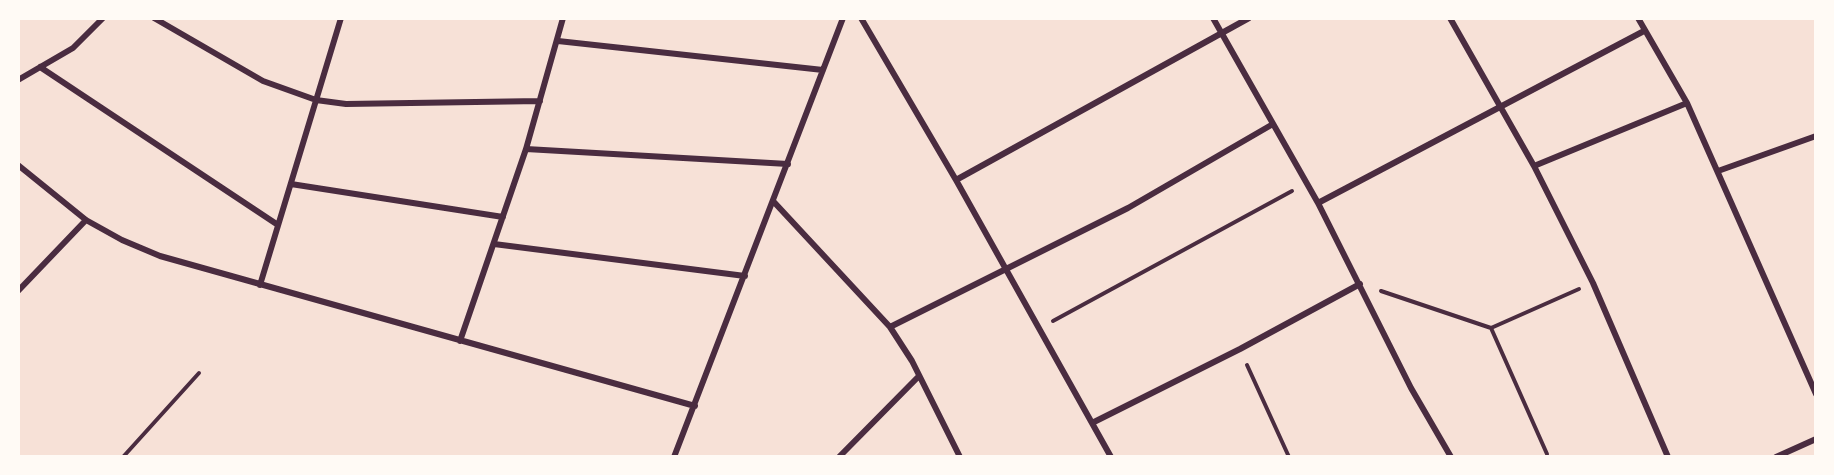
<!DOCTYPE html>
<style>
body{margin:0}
#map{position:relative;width:1834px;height:475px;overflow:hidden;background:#f7e1d7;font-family:"Fira Sans",sans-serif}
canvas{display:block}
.frame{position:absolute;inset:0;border:20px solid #fffaf5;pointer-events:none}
</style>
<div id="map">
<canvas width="1834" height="475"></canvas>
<div class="frame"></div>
</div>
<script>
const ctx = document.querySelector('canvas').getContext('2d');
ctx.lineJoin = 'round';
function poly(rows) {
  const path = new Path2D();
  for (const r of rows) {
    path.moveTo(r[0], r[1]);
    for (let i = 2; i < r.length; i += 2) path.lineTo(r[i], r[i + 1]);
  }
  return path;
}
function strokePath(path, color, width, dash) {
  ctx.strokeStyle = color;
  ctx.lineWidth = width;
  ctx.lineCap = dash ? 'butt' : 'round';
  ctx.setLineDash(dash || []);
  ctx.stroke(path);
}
const path = poly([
 [1381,291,1491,328,1579,289],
 [1053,321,1292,191],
 [1491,328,1547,454],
 [1247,365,1289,457],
 [123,457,199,373]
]);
const minor = poly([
 [154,18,263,81,316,100,346,104,540,101],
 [861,18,956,180,1111,457],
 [1213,18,1318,203,1411,388,1451,457],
 [1450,18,1534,166,1593,283,1668,457],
 [1638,18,1687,103,1816,394],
 [558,41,823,70],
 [40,67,278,225],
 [18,80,73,48,103,18],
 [526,149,788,164],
 [18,165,86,220,122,240,160,256,695,406],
 [1534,166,1687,103],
 [1718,171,1816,136],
 [956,180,1249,18],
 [291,184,503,217],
 [773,201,890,327,912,361,960,457],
 [1318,203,1644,31],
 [494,244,745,276],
 [260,285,341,18],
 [18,291,86,220],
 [890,327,1128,208,1273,124],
 [460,341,526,149,563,18],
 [1092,423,1240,349,1360,284],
 [674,457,843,18],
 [839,457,919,376],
 [1776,457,1816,439]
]);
strokePath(path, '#4a2c40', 4);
strokePath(minor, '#4a2c40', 6);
</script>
